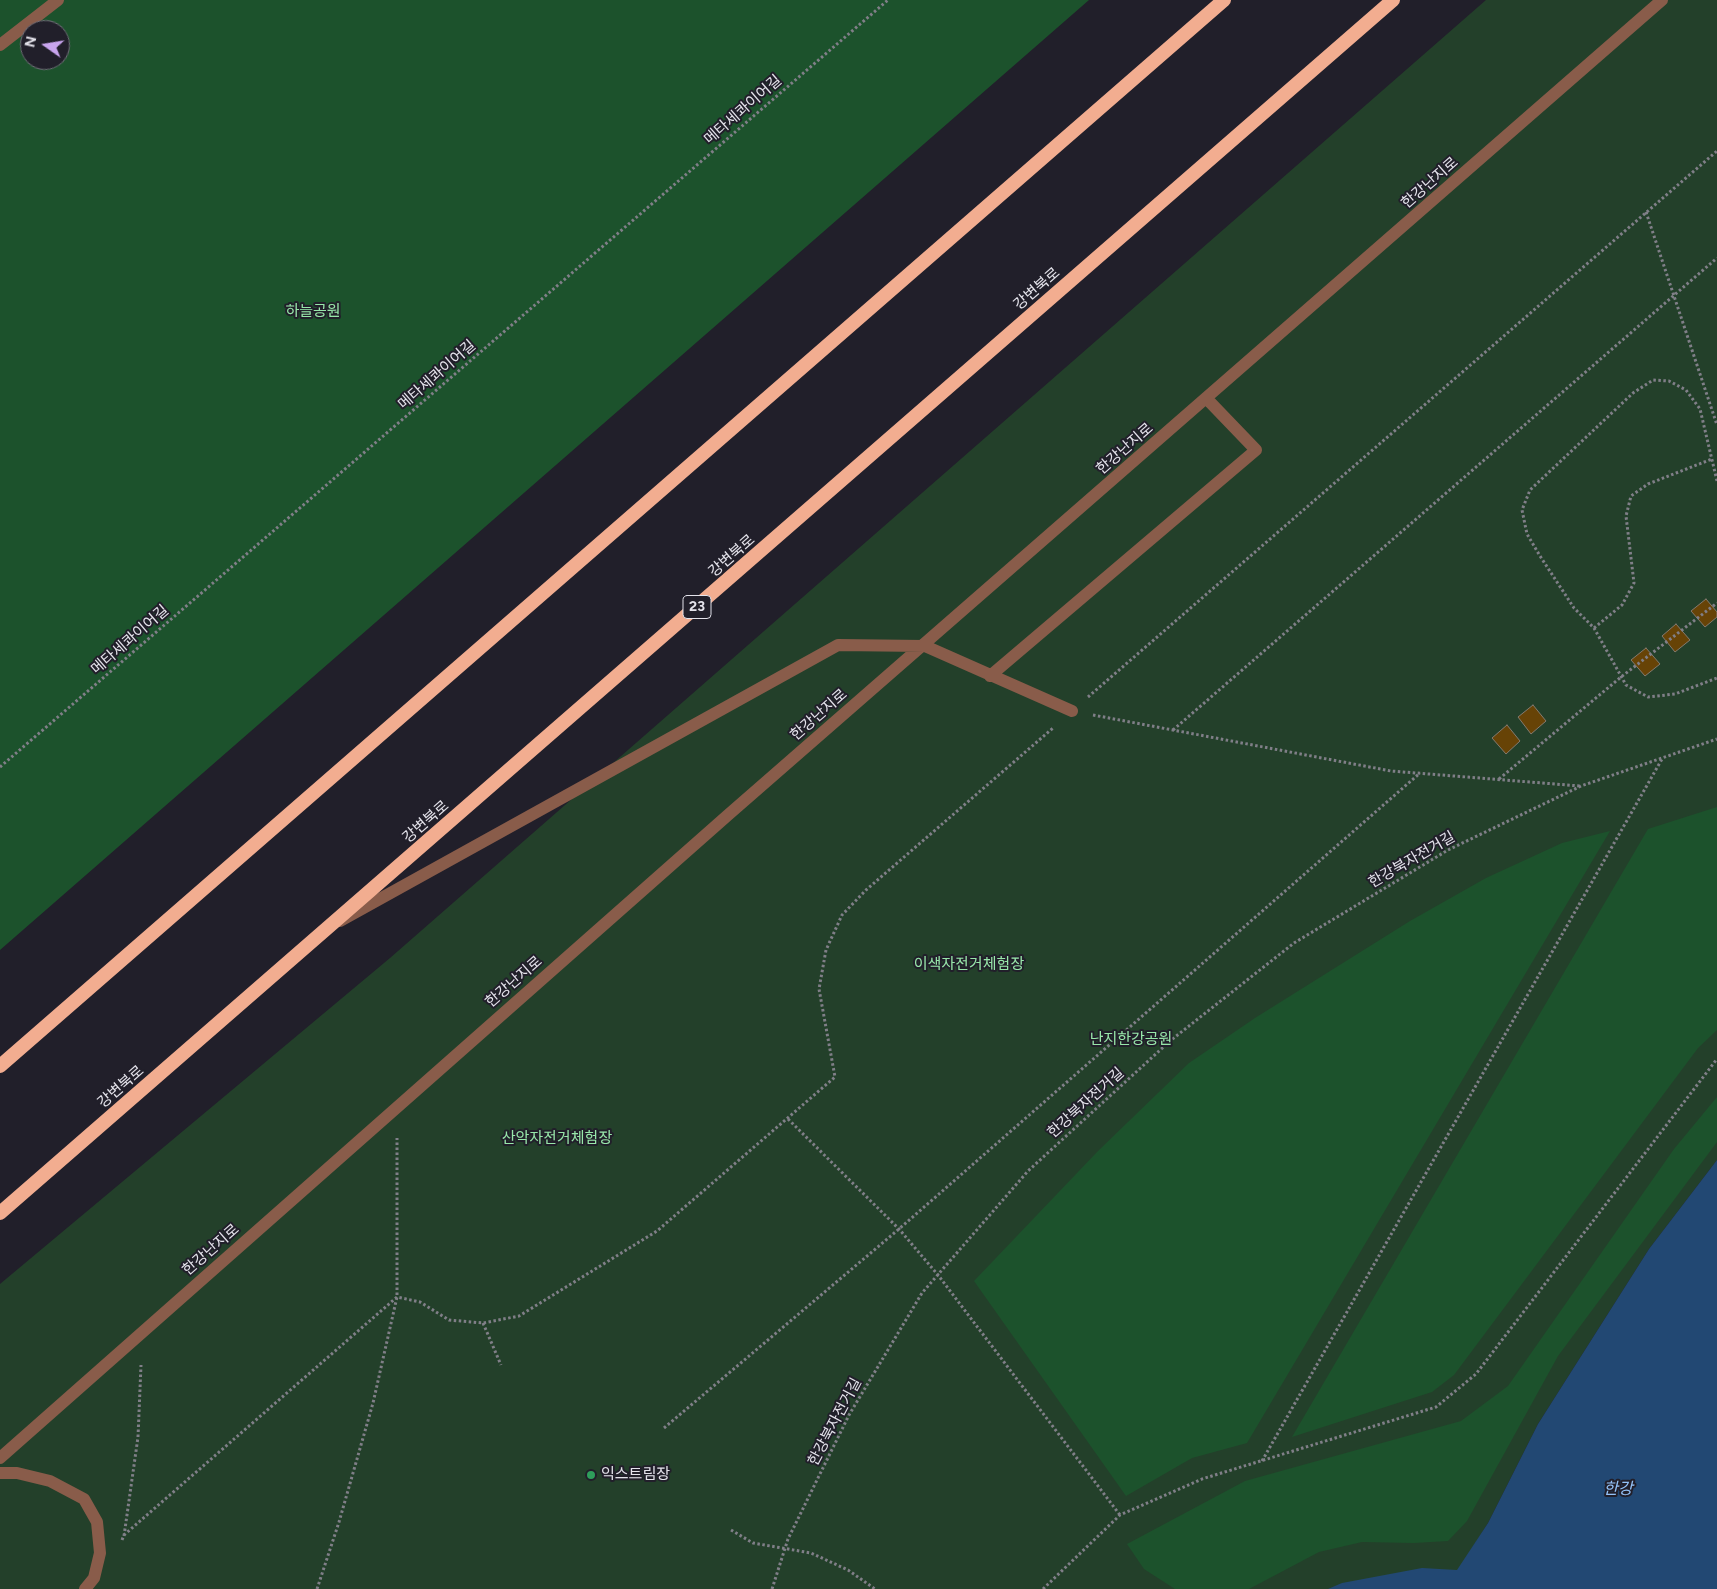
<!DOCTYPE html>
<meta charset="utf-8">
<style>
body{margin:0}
#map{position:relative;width:1717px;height:1589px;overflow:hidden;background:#211f2a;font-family:Figtree,sans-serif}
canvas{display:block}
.north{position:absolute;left:20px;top:20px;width:50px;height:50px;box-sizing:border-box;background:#211f2a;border:1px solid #6f6d77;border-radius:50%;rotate:283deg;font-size:14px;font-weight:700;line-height:20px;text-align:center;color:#e4e3eb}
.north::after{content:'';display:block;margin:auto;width:18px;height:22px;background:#c9a5ee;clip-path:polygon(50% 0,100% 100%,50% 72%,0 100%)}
</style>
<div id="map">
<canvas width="1717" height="1589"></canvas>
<div class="north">N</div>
</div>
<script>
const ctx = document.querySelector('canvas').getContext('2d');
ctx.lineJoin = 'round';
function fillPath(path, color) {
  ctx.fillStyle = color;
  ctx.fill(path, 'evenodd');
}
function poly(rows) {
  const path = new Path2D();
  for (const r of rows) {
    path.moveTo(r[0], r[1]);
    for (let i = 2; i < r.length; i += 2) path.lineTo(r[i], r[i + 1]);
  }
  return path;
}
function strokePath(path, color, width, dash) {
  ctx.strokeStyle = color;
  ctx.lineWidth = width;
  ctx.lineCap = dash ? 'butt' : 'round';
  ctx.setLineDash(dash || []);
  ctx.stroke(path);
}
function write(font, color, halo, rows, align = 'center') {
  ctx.font = font + ' Figtree,"Noto Sans KR",sans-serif';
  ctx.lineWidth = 4;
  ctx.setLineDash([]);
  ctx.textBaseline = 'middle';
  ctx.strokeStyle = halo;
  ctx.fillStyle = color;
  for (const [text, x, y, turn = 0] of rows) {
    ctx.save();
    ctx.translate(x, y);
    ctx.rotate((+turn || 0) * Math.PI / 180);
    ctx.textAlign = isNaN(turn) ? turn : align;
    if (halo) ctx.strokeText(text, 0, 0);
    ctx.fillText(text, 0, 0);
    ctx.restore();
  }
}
const green = poly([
 [1486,0,1717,0,1717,1160,1649,1249,1538,1424,1488,1523,1446,1589,0,1589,0,1284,390,958]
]);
const forest = poly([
 [0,0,1089,0,0,950],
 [30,30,60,30,60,60,30,60],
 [1717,807,1717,1030,1698,1048,1454,1375,1432,1392,1292,1437,1648,829],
 [1610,831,1247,1443,1192,1458,1126,1496,974,1281,1098,1151,1189,1063,1255,1018,1410,921,1486,878,1562,843],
 [1717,1097,1717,1142,1558,1356,1467,1521,1448,1541,1414,1543,1362,1542,1319,1552,1249,1589,1175,1589,1144,1569,1127,1544,1245,1481,1461,1421,1508,1386,1674,1149]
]);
const water = poly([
 [1717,1160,1717,1589,1328,1589,1342,1583,1422,1568,1457,1570,1488,1523,1538,1424,1649,1249]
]);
const building = poly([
 [1706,599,1717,612,1717,617,1705,627,1691,611,1706,599],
 [1676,624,1690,640,1675,652,1662,636,1676,624],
 [1646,648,1660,664,1645,676,1631,660,1646,648],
 [1533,705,1546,721,1531,734,1518,717,1533,705],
 [1507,725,1520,741,1506,754,1492,738,1507,725]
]);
const path = poly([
 [1646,212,1717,425],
 [1717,481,1700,409,1686,390,1669,381,1653,380,1633,393,1530,490,1522,510,1527,534,1540,556,1574,608,1594,628,1626,685,1648,697,1675,694,1717,678],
 [1594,628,1622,605,1634,583,1626,516,1631,496,1648,484,1712,459],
 [1088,697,1717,151],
 [1093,715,1391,771,1580,786],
 [1173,730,1717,258],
 [0,767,888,0],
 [1499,779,1621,677,1717,603],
 [788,1119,899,1229,938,1275,1120,1515],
 [483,1323,501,1365],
 [664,1428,899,1229,1420,773],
 [1262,1461,1662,759],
 [731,1530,753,1543,811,1553,848,1570,875,1589],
 [124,1536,138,1437,141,1365],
 [122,1540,124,1535,397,1297,420,1302,449,1320,483,1323,519,1316,657,1231,835,1077,819,989,826,950,842,915,866,890,1053,728],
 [317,1589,339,1522,373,1403,397,1297,397,1138],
 [772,1589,788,1539,849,1415,922,1293,1028,1171,1170,1041,1294,943,1448,850,1581,786,1717,739],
 [1043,1589,1120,1515,1202,1479,1436,1407,1476,1374,1717,1059]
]);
const service = poly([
 [990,676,1256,450,1207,399],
 [340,921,838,645,925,646,1072,711],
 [0,1458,728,815,1662,0],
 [0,1473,17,1473,50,1481,84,1499,97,1522,100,1553,94,1578,85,1589]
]);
const minor = poly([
 [0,45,58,0]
]);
const trunk = poly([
 [0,1066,1224,0],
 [0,1213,1393,0]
]);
const markers = [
 [591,1475,5,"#2e9e5b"]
];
const shields = [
 [697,607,28]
];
const shieldNames = [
 ["23",697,607]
];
const streetNames = [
 ["메타세콰이어길",743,110,-41],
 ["한강난지로",1430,183,-41],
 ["강변북로",1037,289,-41],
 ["메타세콰이어길",437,375,-41],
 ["한강난지로",1125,449,-41],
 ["강변북로",732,556,-41],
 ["메타세콰이어길",130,640,-41],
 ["한강난지로",819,715,-41],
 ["강변북로",426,822,-41],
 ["한강북자전거길",1412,860,-30],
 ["한강난지로",514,982,-41],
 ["강변북로",121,1087,-41],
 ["한강북자전거길",1086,1103,-42],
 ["한강난지로",211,1250,-41],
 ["한강북자전거길",835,1422,-62]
];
const parkNames = [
 ["하늘공원",313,312],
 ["이색자전거체험장",969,965],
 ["난지한강공원",1131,1040],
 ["산악자전거체험장",557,1139]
];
const poiNames = [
 ["익스트림장",601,1475]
];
const waterNames = [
 ["한강",1618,1489]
];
fillPath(green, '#23402a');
fillPath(forest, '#1c522c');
fillPath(water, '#224873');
fillPath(building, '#674306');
strokePath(building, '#847a6f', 1);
strokePath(path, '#807f88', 3, [2.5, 2.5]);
strokePath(service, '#895c4a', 12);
strokePath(minor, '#895c4a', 12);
strokePath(trunk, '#f2ad90', 14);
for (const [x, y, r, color] of markers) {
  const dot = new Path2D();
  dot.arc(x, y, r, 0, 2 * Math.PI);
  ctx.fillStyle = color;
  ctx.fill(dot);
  strokePath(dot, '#211f2a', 2);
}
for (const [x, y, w] of shields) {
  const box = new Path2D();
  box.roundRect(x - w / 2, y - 11.5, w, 23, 4);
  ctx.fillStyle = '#211f2a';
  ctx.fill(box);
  strokePath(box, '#e4e3eb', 1);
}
write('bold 14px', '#e4e3eb', null, shieldNames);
write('15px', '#e4e3eb', '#211f2a', streetNames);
write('15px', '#98e7aa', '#211f2a', parkNames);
write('15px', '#e4e3eb', '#211f2a', poiNames, 'left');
write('italic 16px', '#94c2f8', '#211f2a', waterNames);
</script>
